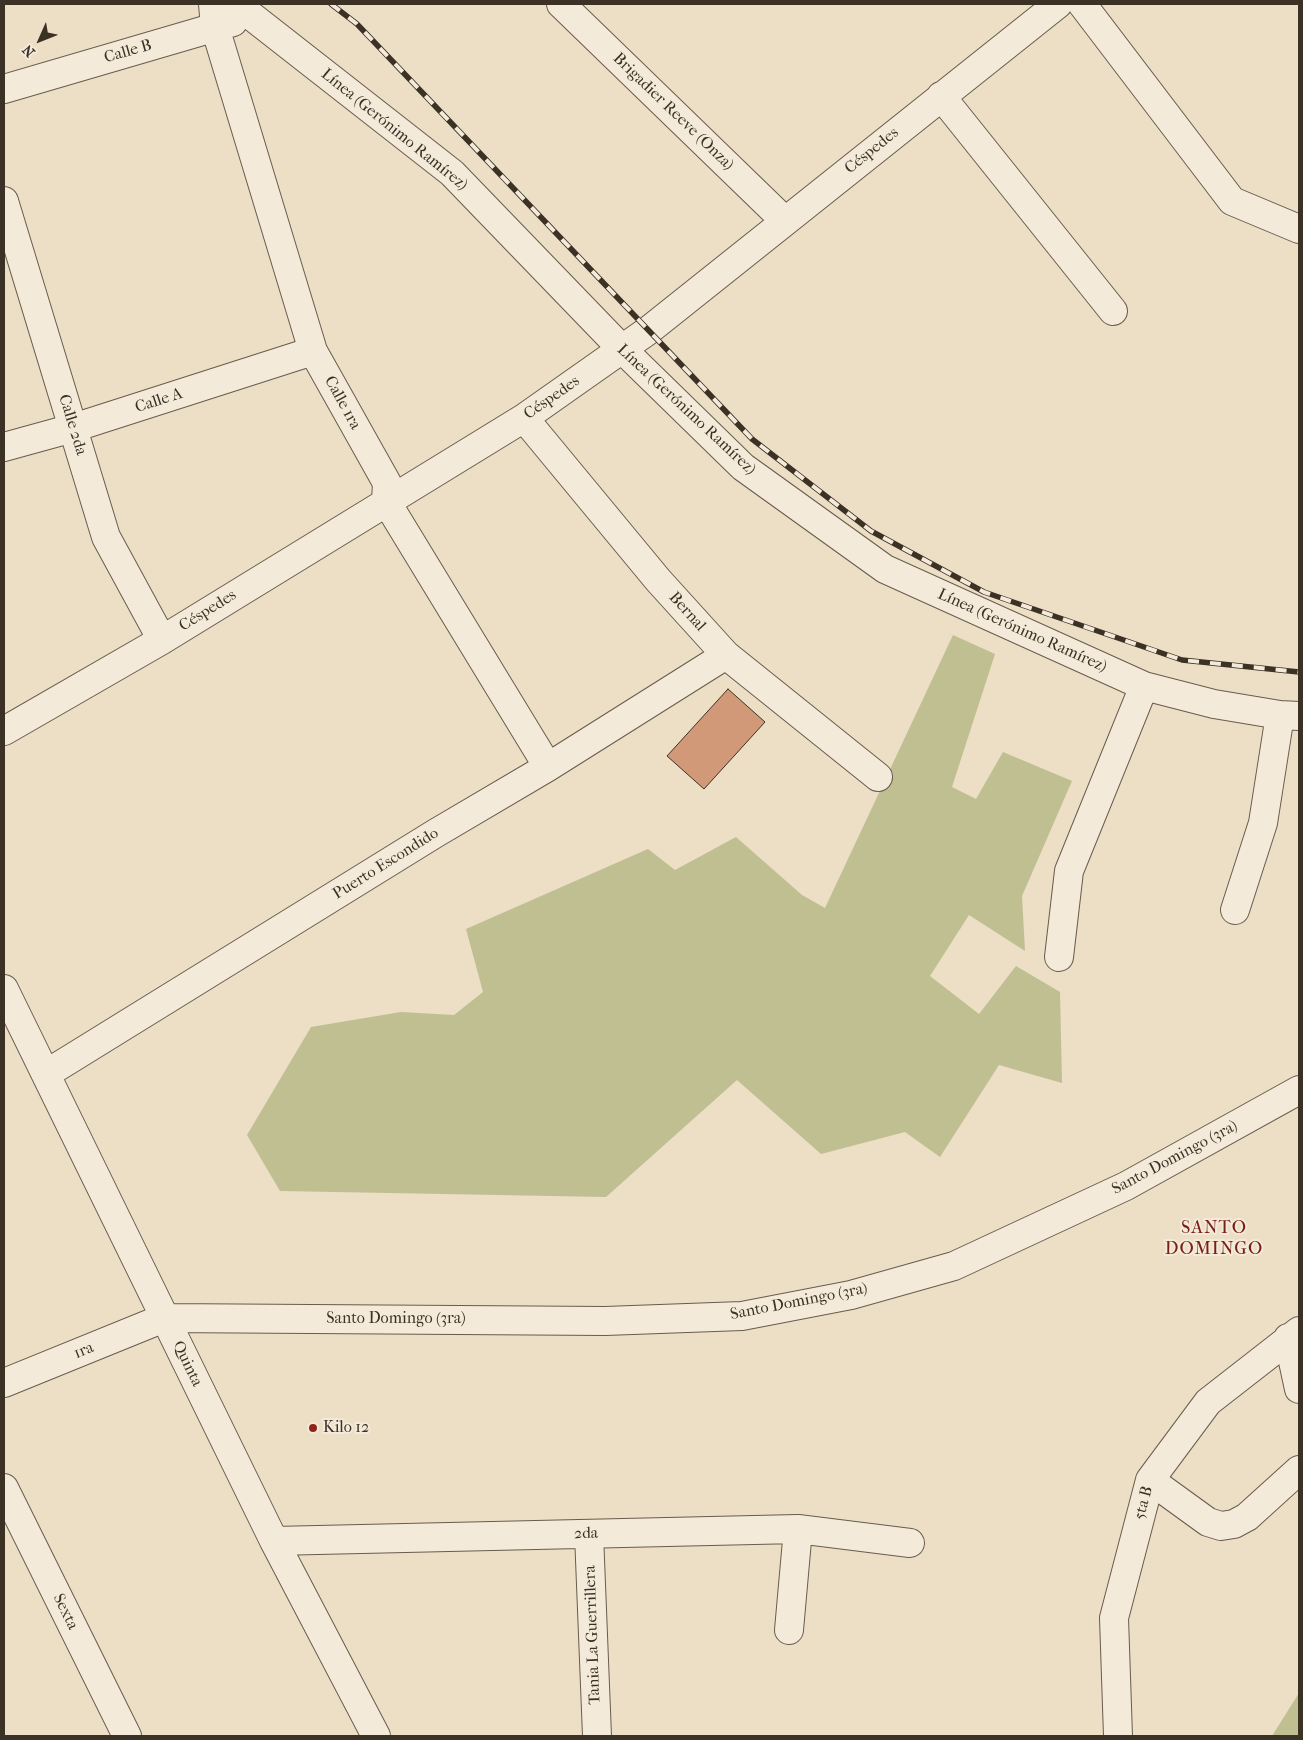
<!DOCTYPE html>
<meta charset="utf-8">
<style>
body{margin:0}
#map{position:relative;width:1303px;height:1740px;overflow:hidden;background:#eddec6;font-family:"IM FELL French Canon",serif}
canvas{display:block}
.frame{position:absolute;inset:0;border:5px solid #3b3124;pointer-events:none}
.north{position:absolute;left:15px;top:15px;width:50px;height:50px;-webkit-text-stroke:4px #f3eada;paint-order:stroke;rotate:226deg;font-size:14px;font-weight:700;line-height:20px;text-align:center;color:#3b3124}
.north::after{content:'';display:block;margin:auto;width:18px;height:22px;background:#3b3124;clip-path:polygon(50% 0,100% 100%,50% 72%,0 100%)}
</style>
<div id="map">
<canvas width="1303" height="1740"></canvas>
<div class="frame"></div>
<div class="north">N</div>
</div>
<script>
const ctx = document.querySelector('canvas').getContext('2d');
ctx.lineJoin = 'round';
function fillPath(path, color) {
  ctx.fillStyle = color;
  ctx.fill(path, 'evenodd');
}
function poly(rows) {
  const path = new Path2D();
  for (const r of rows) {
    path.moveTo(r[0], r[1]);
    for (let i = 2; i < r.length; i += 2) path.lineTo(r[i], r[i + 1]);
  }
  return path;
}
function strokePath(path, color, width, dash) {
  ctx.strokeStyle = color;
  ctx.lineWidth = width;
  ctx.lineCap = dash ? 'butt' : 'round';
  ctx.setLineDash(dash || []);
  ctx.stroke(path);
}
function write(font, color, halo, rows, align = 'center') {
  ctx.font = font + ' "IM FELL French Canon",serif';
  ctx.lineWidth = 4;
  ctx.setLineDash([]);
  ctx.textBaseline = 'middle';
  ctx.strokeStyle = halo;
  ctx.fillStyle = color;
  for (const [text, x, y, turn = 0] of rows) {
    ctx.save();
    ctx.translate(x, y);
    ctx.rotate((+turn || 0) * Math.PI / 180);
    ctx.textAlign = isNaN(turn) ? turn : align;
    if (halo) ctx.strokeText(text, 0, 0);
    ctx.fillText(text, 0, 0);
    ctx.restore();
  }
}
const green = poly([
 [953,635,995,654,952,787,976,799,1003,752,1072,781,1022,896,1025,951,969,915,930,976,979,1014,1016,966,1060,992,1062,1083,999,1065,940,1157,905,1132,821,1154,737,1080,606,1197,280,1191,247,1135,311,1027,401,1012,454,1015,483,992,466,929,648,849,675,870,736,837,802,895,825,908],
 [1299,1693,1299,1736,1272,1736]
]);
const building = poly([
 [728,689,765,722,704,789,667,756,728,689]
]);
const minor = poly([
 [213,4,215,27,313,351,387,483,386,501,548,767],
 [236,4,452,173,621,348,743,467,885,569,1144,686,1214,704,1280,715,1299,716],
 [561,4,785,221],
 [1082,4,1232,201,1299,229],
 [4,89,233,22],
 [941,96,1113,311],
 [4,201,106,537,162,640],
 [524,418,658,580,726,655,878,777],
 [4,447,73,428,313,351],
 [4,731,162,640,524,418,649,330,1058,4],
 [1235,910,1263,823,1280,715],
 [1059,957,1069,871,1144,686],
 [4,989,274,1541,376,1736],
 [46,1074,436,833,548,767,726,655],
 [1288,1338,1299,1389],
 [4,1383,164,1318,605,1321,742,1316,851,1295,954,1266,1126,1186,1299,1090],
 [1150,1480,1208,1522,1221,1526,1234,1524,1247,1517,1299,1470],
 [4,1488,127,1736],
 [589,1534,597,1736],
 [274,1541,798,1529,910,1543],
 [789,1630,798,1529],
 [1118,1736,1114,1618,1150,1480,1208,1402,1299,1331]
]);
const rail = poly([
 [331,4,357,24,752,439,871,531,984,592,1182,660,1299,672]
]);
const markers = [
 [313,1428,5,"#8f2418"]
];
const streetNames = [
 ["Calle B",128,52,-16],
 ["Brigadier Reeve (Onza)",673,112,44],
 ["Línea (Gerónimo Ramírez)",394,130,39],
 ["Céspedes",872,151,-39],
 ["Céspedes",552,398,-35],
 ["Calle A",159,401,-18],
 ["Calle 1ra",342,403,61],
 ["Línea (Gerónimo Ramírez)",686,410,43],
 ["Calle 2da",72,425,73],
 ["Céspedes",208,611,-32],
 ["Bernal",687,612,48],
 ["Línea (Gerónimo Ramírez)",1022,631,24],
 ["Puerto Escondido",386,864,-32],
 ["Santo Domingo (3ra)",1175,1158,-28],
 ["Santo Domingo (3ra)",799,1302,-11],
 ["Santo Domingo (3ra)",396,1319],
 ["1ra",84,1351,-22],
 ["Quinta",187,1364,64],
 ["5ta B",1144,1503,-75],
 ["2da",586,1534,-1],
 ["Sexta",65,1612,64],
 ["Tania La Guerrillera",593,1635,-92]
];
const poiNames = [
 ["Kilo 12",323,1428]
];
const neighbourhoodNames = [
 ["SANTO",1214,1229],
 ["DOMINGO",1214,1250]
];
fillPath(green, '#bfbf91');
fillPath(building, '#d19977');
strokePath(building, '#3b3124', 1);
strokePath(minor, '#685c4c', 30);
strokePath(minor, '#f3eada', 28);
strokePath(rail, '#3b3124', 5.5);
strokePath(rail, '#f3eada', 4, [11]);
for (const [x, y, r, color] of markers) {
  const dot = new Path2D();
  dot.arc(x, y, r, 0, 2 * Math.PI);
  ctx.fillStyle = color;
  ctx.fill(dot);
  strokePath(dot, '#f3eada', 2);
}
write('16px', '#3b3124', '#f3eada', streetNames);
write('16px', '#3b3124', '#f3eada', poiNames, 'left');
ctx.letterSpacing = '1px';
write('18px', '#7a1f14', '#f3eada', neighbourhoodNames);
ctx.letterSpacing = '0px';
</script>
